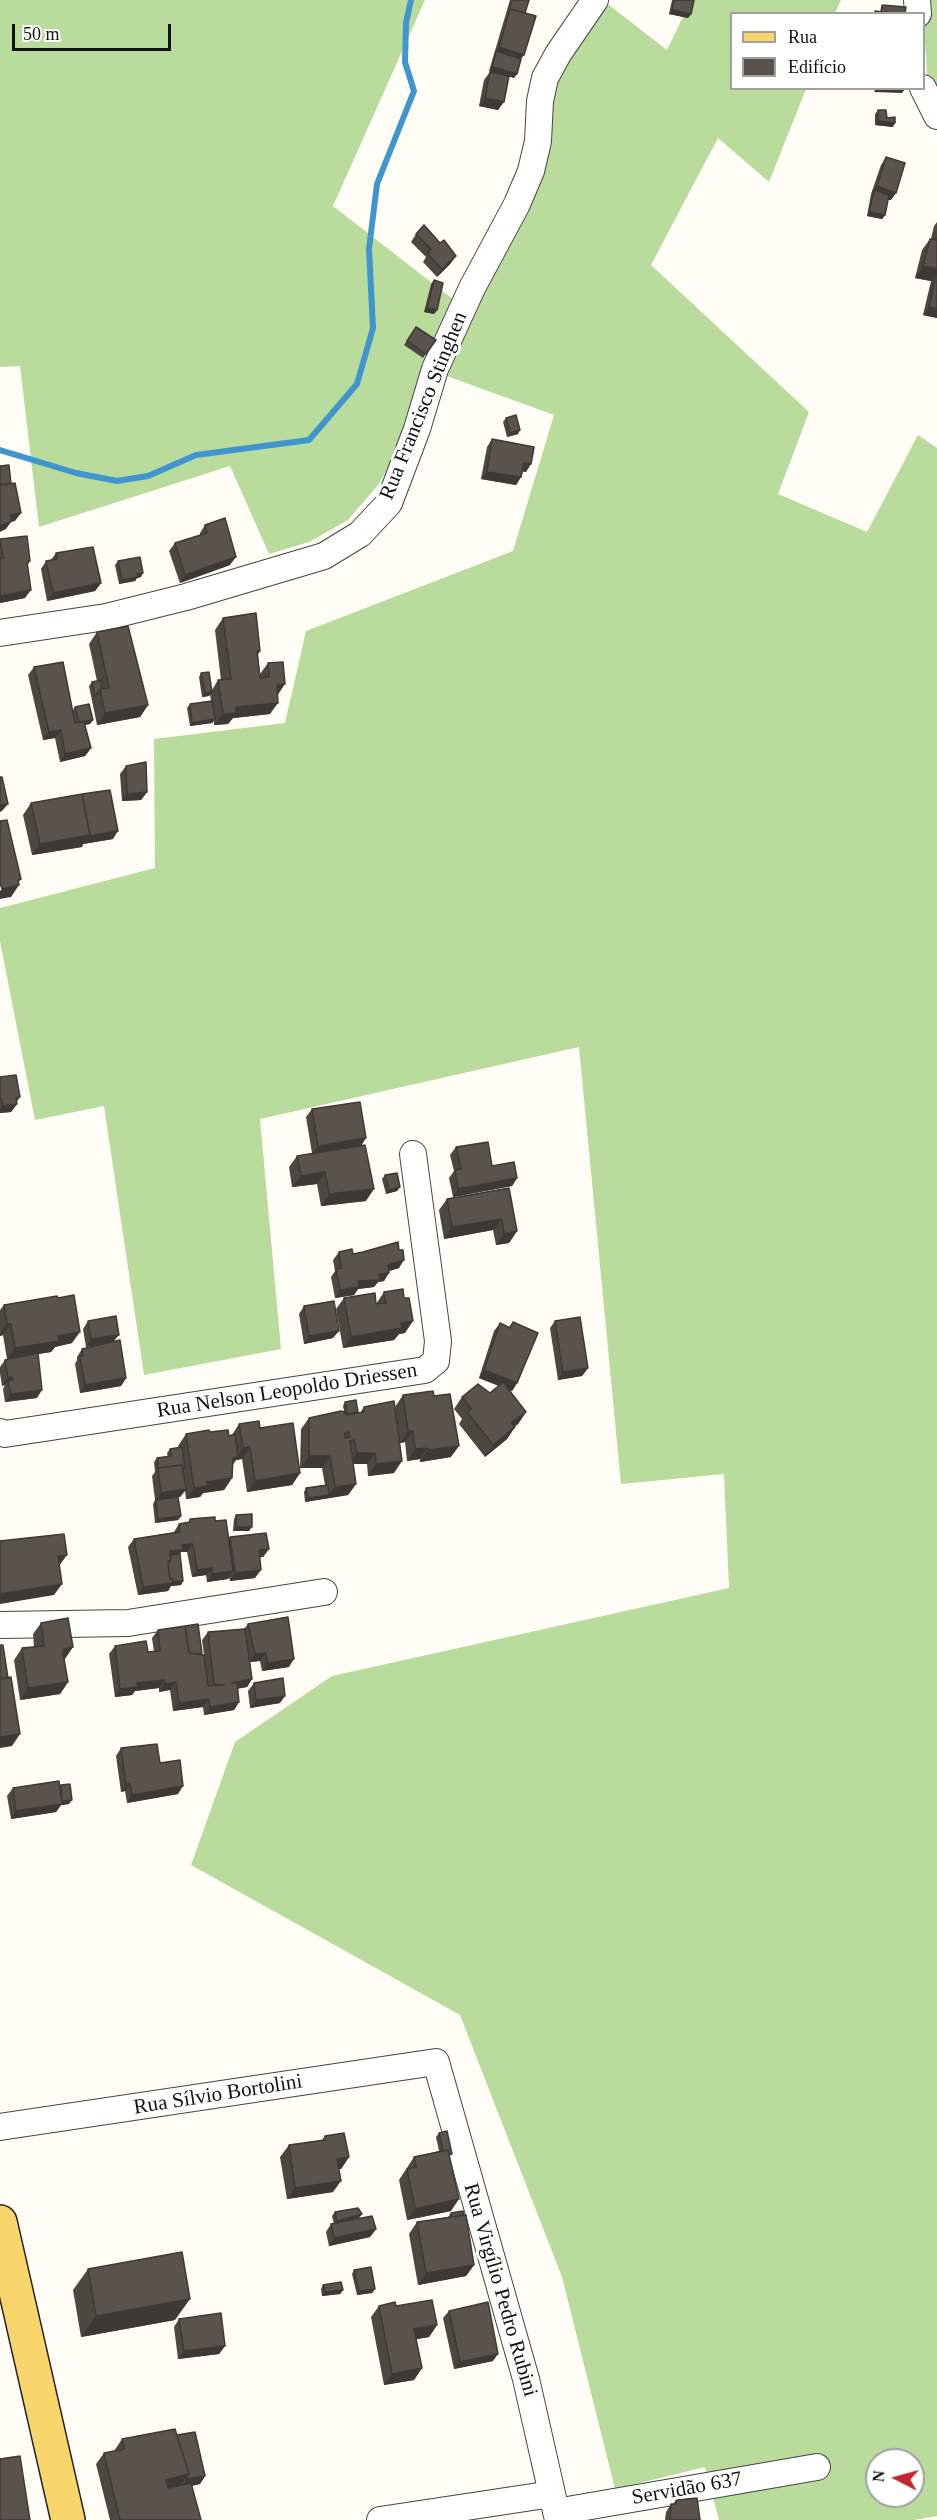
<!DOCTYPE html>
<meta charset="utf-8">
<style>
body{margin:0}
#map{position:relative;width:937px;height:2520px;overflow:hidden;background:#fffdf5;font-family:Georgia,serif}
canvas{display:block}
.legend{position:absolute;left:730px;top:12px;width:195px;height:78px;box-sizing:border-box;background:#fff;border:2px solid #a0a0a0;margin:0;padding:8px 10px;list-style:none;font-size:18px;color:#111}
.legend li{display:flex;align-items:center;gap:12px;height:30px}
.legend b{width:30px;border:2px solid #a0a0a0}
.north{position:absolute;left:865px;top:2448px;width:60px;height:60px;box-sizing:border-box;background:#fff;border:2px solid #a0a0a0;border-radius:50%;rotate:276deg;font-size:16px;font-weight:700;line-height:24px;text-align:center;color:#111}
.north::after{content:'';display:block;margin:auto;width:21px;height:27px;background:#c4262e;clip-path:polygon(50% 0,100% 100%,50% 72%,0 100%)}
.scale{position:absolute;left:12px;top:24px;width:159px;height:27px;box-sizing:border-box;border:3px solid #111;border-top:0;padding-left:8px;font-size:18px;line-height:21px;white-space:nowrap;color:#111;-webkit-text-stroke:4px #fff;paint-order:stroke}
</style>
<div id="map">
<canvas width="937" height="2520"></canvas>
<ul class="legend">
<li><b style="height:8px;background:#f9d66b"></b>Rua</li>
<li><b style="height:16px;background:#5a524d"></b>Edifício</li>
</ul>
<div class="north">N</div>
<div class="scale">50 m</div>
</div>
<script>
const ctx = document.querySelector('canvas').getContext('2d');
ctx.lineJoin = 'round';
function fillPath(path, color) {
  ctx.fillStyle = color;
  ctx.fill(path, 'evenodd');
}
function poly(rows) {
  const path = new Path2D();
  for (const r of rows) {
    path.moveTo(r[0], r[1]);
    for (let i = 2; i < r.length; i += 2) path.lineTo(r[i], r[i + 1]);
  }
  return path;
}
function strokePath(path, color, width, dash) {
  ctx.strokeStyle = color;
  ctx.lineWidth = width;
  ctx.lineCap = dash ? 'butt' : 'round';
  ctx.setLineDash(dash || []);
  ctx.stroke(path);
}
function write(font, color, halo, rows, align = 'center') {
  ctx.font = font + ' Georgia,serif';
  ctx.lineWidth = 6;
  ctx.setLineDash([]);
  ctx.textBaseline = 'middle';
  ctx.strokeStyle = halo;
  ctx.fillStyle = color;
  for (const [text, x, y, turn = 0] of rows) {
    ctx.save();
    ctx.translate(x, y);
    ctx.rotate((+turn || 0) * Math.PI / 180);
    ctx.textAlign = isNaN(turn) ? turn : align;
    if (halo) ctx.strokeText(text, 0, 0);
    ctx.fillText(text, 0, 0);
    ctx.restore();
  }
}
const forest = poly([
 [0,0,425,0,333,206,454,300,397,452,378,485,348,520,309,542,269,554,230,466,39,527,20,366,0,367],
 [691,0,841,0,835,13,732,14,732,88,806,89,769,182,718,138,651,265,809,412,778,494,867,532,918,435,937,448,937,2516,914,2520,719,2520,705,2467,615,2489,562,2277,460,2015,191,1865,235,1742,332,1676,729,1588,724,1474,621,1484,579,1047,260,1119,281,1349,144,1375,104,1106,35,1120,0,941,0,908,155,868,154,739,285,723,306,631,513,551,554,415,444,375,550,80,605,2,667,50],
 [877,2460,913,2460,913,2496,877,2496],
 [922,0,937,0,937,104,928,86]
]);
const stream = poly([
 [0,450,76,473,117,481,148,476,196,455,309,440,357,384,373,328,369,249,377,184,414,91,405,62,406,23,411,0]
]);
const street = poly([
 [917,0,918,14],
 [923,88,937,116],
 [0,633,106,617,186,597,324,556,360,534,389,503,417,429,435,369,472,288,517,204,531,171,538,141,540,101,545,78,558,54,595,0],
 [0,1432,5,1434,425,1370,436,1361,438,1341,413,1154],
 [0,1625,128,1623,324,1592],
 [0,2127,436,2062,526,2379,558,2520],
 [556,2512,817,2467],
 [380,2520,552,2494]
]);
const primary = poly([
 [0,2222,68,2520]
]);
const wall = poly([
 [510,0,529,0,525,13,521,59,514,78,509,76,498,110,479,106,484,80,490,72,500,74,489,71],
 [672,0,694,0,691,14,688,18,669,14],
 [878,110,887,118,893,127,875,125,875,114],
 [886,157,891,200,888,200,885,215,882,219,867,216,871,194,881,165],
 [937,222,937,318,923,315,931,281,915,278,922,250,930,239,931,239,934,226],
 [416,234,451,263,437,277,423,262,426,257,411,242],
 [434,280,437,310,434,314,424,312,431,284],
 [416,327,436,340,423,358,404,345],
 [506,418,518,434,507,437,503,422],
 [492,439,526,472,523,471,521,477,516,485,481,479,487,447],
 [205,525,230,565,180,583,169,551,175,543,200,535,200,533],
 [0,540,30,561,27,566,25,598,0,603],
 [56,553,101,583,95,591,47,601,41,569,46,561,51,560],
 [118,561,141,577,137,578,135,581,119,584,115,565],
 [223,618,260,651,258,655,260,674,268,663,278,695,270,714,233,718,228,724,214,725,214,721,212,723,190,726,187,708,190,704,211,701,210,694,209,696,202,697,199,677,201,673,212,690,218,680,221,680,215,630],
 [97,632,148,705,140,717,97,725,89,686,92,682,97,681,89,644],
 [34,667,73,710,75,707,90,724,85,725,91,748,85,756,60,762,55,738,43,740,28,675],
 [126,766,147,792,141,800,122,801,120,774],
 [31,803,113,839,83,844,82,847,32,855,23,815],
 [0,1077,17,1102,17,1104,11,1112,0,1113],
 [312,1109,362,1145,366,1201,321,1206,317,1184,292,1187,289,1167,297,1156,312,1153,306,1117],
 [456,1147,517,1178,512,1186,453,1197,449,1178,454,1171,450,1155],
 [385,1175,400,1187,397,1191,386,1194,382,1179],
 [509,1188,517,1231,509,1243,496,1245,493,1230,444,1239,439,1210,447,1199],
 [339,1252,353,1254,399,1268,389,1271,384,1281,378,1282,374,1287,358,1289,354,1295,335,1298,331,1277,335,1271,333,1260],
 [384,1292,405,1333,399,1334,394,1340,343,1348,336,1309,344,1298,376,1304],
 [4,1305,72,1343,55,1347,51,1352,38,1354,37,1398,5,1402,3,1389,5,1385,2,1386,0,1373,0,1367,5,1360,7,1359,3,1335,0,1336,0,1310],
 [304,1306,333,1338,304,1344,299,1314],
 [88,1321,114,1341,126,1378,121,1386,80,1393,75,1364,77,1360,77,1357,82,1349,104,1344,86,1347,83,1329],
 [555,1321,588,1368,582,1376,558,1380,550,1328],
 [513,1322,517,1383,512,1391,509,1390,526,1412,518,1424,514,1427,515,1427,507,1439,485,1457,459,1424,462,1419,454,1409,462,1397,490,1393,499,1386,479,1378,494,1331,500,1323,509,1327],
 [403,1395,451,1457,420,1462,420,1459,407,1461,405,1442,400,1443,394,1473,368,1476,367,1464,353,1464,356,1484,348,1495,305,1502,304,1492,306,1488,325,1485,322,1468,300,1468,301,1429,309,1418,344,1411,343,1406,345,1402,358,1412,360,1413,364,1407,395,1407],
 [239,1424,260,1428,300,1473,292,1485,247,1492,242,1459,236,1460,233,1464,232,1478,224,1490,203,1493,200,1497,186,1499,185,1491,180,1497,178,1497,181,1516,178,1520,155,1523,153,1504,155,1500,152,1476,155,1472,154,1462,157,1458,168,1457,167,1453,170,1449,179,1448,178,1446,186,1434,210,1432,229,1436,232,1435],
 [236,1515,249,1531,233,1531,234,1519],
 [190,1519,215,1521,229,1539,230,1537,269,1549,263,1557,259,1557,255,1578,230,1581,229,1577,228,1579,207,1582,206,1575,192,1577,187,1552,181,1552,180,1554,183,1581,181,1585,171,1586,168,1591,138,1595,128,1547,134,1539,174,1532,179,1524,188,1523],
 [41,1623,73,1647,64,1659,68,1682,60,1694,20,1700,14,1660,22,1648,34,1647,33,1634],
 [248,1624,289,1667,262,1671,260,1661,250,1662,252,1679,247,1687,237,1688,239,1702,234,1710,204,1715,203,1707,173,1711,170,1690,159,1692,159,1688,135,1691,132,1695,115,1697,109,1654,115,1646,148,1652,154,1652,152,1638,158,1630,202,1653,201,1655,204,1655,202,1640,208,1632,244,1629],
 [254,1683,280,1703,250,1708,248,1691],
 [121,1748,160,1763,178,1794,127,1803,125,1791,121,1792,116,1756],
 [61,1785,69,1804,61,1805,56,1812,11,1819,7,1796,13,1788,59,1786],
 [439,2133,449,2158,451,2211,407,2220,399,2180,414,2157,439,2151,436,2137],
 [325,2136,349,2157,341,2169,339,2169,333,2192,287,2199,280,2157,289,2145,322,2140],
 [335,2212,362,2214,359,2218,345,2221,376,2229,370,2237,329,2246,326,2232,331,2224,334,2224,332,2216],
 [451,2213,464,2215,474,2265,466,2276,418,2285,409,2234,417,2222,448,2217],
 [88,2269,175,2320,81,2337,73,2290],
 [354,2270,375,2289,372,2293,357,2295,352,2274],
 [323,2285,343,2290,340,2294,322,2296,321,2289],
 [379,2306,396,2306,437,2325,429,2337,416,2339,422,2368,414,2380,384,2385,371,2317],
 [449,2311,493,2361,454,2369,443,2318],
 [179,2319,225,2346,219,2354,178,2359,174,2327],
 [177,2435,205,2476,200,2484,192,2486,201,2520,110,2520,96,2464,104,2453,114,2451,122,2439],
 [676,2500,700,2520,665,2520,666,2512,671,2504,673,2504]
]);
const shadedWall = poly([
 [672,10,691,14,688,18,669,14],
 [499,47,524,55,518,63,496,51],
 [492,67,517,74,514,78,489,71],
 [876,88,905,89,902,93,874,92],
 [485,98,504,102,498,110,479,106],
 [878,121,895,123,893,127,875,125],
 [877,186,896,193,891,200,873,195,874,190,871,194],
 [869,212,885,215,882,219,867,216],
 [456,256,451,263,437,277,442,269],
 [923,266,937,269,937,283,936,273,931,281,915,278],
 [929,307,937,309,937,318,923,315],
 [427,308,437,310,434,314,424,312],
 [520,430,518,434,507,437,510,433],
 [524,463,531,464,526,472,519,471],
 [487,472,521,477,516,485,481,479],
 [21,513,15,521,11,522,6,529,0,532,0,526,10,515],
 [236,557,230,565,180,583,185,575],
 [143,573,141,577,137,578,135,581,119,584,122,580,137,574],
 [101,583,95,591,47,601,53,593],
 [31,590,25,598,0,603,0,596],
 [285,684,277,696,277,685],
 [212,692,209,696,202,697,205,693],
 [278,703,270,714,233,718,228,724,214,725,223,714,236,707],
 [148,705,140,717,97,725,105,713],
 [215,719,212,723,190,726,192,723],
 [93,720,90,724,76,726,79,722],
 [61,730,55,738,43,740,49,732],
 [91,748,85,756,60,762,65,754],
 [147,792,141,800,122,801,127,794],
 [8,804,2,811,0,812,0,805],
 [118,831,113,839,83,844,82,847,32,855,40,844,90,835],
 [21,879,16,886,19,885,11,897,0,899,0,891,2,889,18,880],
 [20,1097,15,1104,17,1104,11,1112,0,1113,0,1109,2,1106,16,1098],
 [366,1138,361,1146,312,1154,318,1146],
 [325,1172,317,1184,292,1187,301,1176],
 [517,1178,512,1186,453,1197,458,1189],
 [400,1187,397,1191,386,1194,389,1190],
 [374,1189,366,1201,321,1206,329,1194],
 [502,1219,493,1230,444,1239,452,1227],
 [517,1231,509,1243,496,1245,504,1234],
 [404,1260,399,1268,382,1273,388,1265],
 [389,1273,384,1281,378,1282,374,1287,358,1289,354,1295,335,1298,340,1290,358,1281,379,1274],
 [413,1321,405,1333,399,1334,394,1340,343,1348,351,1337,401,1323],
 [7,1324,11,1324,3,1335,0,1336,0,1334],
 [339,1331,333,1338,304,1344,309,1336],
 [80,1332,72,1343,55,1347,51,1352,7,1359,15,1348,58,1336],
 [119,1335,113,1342,86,1347,91,1339],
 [588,1368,582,1376,558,1380,563,1372],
 [484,1370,517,1383,512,1391,479,1378],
 [12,1377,5,1385,2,1386,8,1378],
 [126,1378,121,1386,80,1393,85,1385],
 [42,1390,37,1398,5,1402,11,1394],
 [526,1412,518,1424,503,1435,511,1423],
 [515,1427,507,1439,485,1457,493,1445],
 [408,1431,413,1431,405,1442,400,1443],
 [459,1446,451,1457,420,1462,428,1450],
 [250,1447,242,1459,236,1460,230,1468,233,1458,237,1457,243,1448],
 [428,1448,420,1459,407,1461,415,1449],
 [357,1453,375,1453,367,1464,349,1464],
 [309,1456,330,1456,322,1468,300,1468],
 [402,1461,394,1473,368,1476,376,1464],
 [300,1473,292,1485,247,1492,255,1481],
 [232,1478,224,1490,203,1493,200,1497,186,1499,194,1488,207,1482],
 [356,1484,348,1495,305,1502,308,1498,329,1495,335,1487],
 [186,1489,180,1497,155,1501,161,1493],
 [181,1516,178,1520,155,1523,158,1519],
 [236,1527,252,1527,249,1531,233,1531],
 [193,1544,187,1552,181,1552,177,1558,168,1559,170,1551,182,1545],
 [269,1549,263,1557,253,1558,259,1550],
 [67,1555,59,1566,58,1556],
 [212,1568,206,1575,192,1577,197,1570],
 [261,1570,255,1578,230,1581,235,1573],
 [233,1571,228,1579,207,1582,212,1574],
 [183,1581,181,1585,171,1586,168,1591,138,1595,143,1587],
 [62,1584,54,1595,0,1604,0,1594],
 [73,1647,65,1659,56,1660,64,1649],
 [266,1653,260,1661,249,1662,255,1654],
 [294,1659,289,1667,262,1671,267,1663],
 [252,1679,247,1687,227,1691,232,1683],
 [164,1680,159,1688,135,1691,132,1695,115,1697,120,1689,137,1683],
 [68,1682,60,1694,20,1700,28,1688],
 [176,1682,170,1690,159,1692,165,1684],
 [285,1696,280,1703,250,1708,256,1700],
 [209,1699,203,1707,173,1711,179,1703],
 [239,1702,234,1710,204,1715,210,1707],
 [20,1734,12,1746,0,1748,0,1737],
 [126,1784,130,1784,125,1791,121,1792],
 [183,1786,178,1794,127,1803,132,1795],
 [72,1800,69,1804,61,1805,56,1812,11,1819,16,1811,60,1804,62,1801],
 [349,2157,341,2169,329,2171,337,2159],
 [341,2181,333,2192,287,2199,295,2188],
 [459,2199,451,2211,407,2220,415,2209],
 [362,2214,359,2218,334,2224,337,2221],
 [376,2229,370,2237,329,2246,334,2238],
 [474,2265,466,2276,418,2285,426,2273],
 [375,2289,372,2293,357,2295,359,2291],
 [343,2290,340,2294,322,2296,325,2292],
 [190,2299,175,2320,81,2337,96,2316],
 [437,2325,429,2337,406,2341,414,2329],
 [225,2346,219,2354,178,2359,184,2351],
 [498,2354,493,2361,454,2369,460,2362],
 [422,2368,414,2380,384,2385,392,2374],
 [189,2474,180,2485,158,2492,166,2480],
 [205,2476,200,2484,182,2487,187,2479]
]);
const building = poly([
 [512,0,529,0,525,13,510,9,509,10,512,0],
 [674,0,694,0,691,14,672,10,674,0],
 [882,5,906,7,905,14,881,12,882,5],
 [510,9,536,16,524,55,499,47,510,9],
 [875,11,900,14,875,14,875,11],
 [496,51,521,59,517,74,492,67,496,51],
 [490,72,509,76,504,102,485,98,490,72],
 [878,110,886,110,887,118,895,117,895,123,878,121,878,110],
 [886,157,905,163,896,193,877,186,886,157],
 [874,190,889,195,885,215,869,212,874,190],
 [424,225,440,243,444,240,456,256,442,269,428,254,431,249,416,234,424,225],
 [930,239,937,240,937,239,937,269,923,266,930,239],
 [936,273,937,274,937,309,929,307,936,273],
 [434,280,443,283,437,310,427,308,434,280],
 [416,327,436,340,426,354,407,341,416,327],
 [516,415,520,430,510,433,506,418,516,415],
 [492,439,534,447,531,464,524,463,521,477,487,472,492,439],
 [9,465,11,484,0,485,0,466,9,465],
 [15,483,21,513,10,515,12,521,0,526,0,485,15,483],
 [225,518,236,557,185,575,175,543,207,533,205,525,225,518],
 [27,536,30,561,27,562,31,590,0,596,0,559,3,558,0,539,27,536],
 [93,547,101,583,53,593,46,561,57,559,56,553,93,547],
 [140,557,143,573,137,574,138,577,122,580,118,561,140,557],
 [256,613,260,651,257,651,260,678,269,677,268,663,283,662,285,684,277,685,278,703,236,707,236,713,223,714,218,680,231,679,223,618,256,613],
 [128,626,148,705,105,713,100,689,109,688,97,632,128,626],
 [63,662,75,723,84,722,91,748,65,754,61,730,49,732,34,667,63,662],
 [209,672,212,692,205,693,201,673,209,672],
 [101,680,102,689,100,689,95,697,92,682,101,680],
 [212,701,215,719,192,723,190,704,212,701],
 [89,704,93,720,79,722,75,707,89,704],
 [146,762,147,792,127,794,126,766,146,762],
 [0,777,2,777,8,804,0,805,0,777],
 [110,790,118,831,89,836,90,835,82,794,110,790],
 [82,794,90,835,40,844,31,803,82,794],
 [7,820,21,879,18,880,19,885,2,889,0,883,0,821,7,820],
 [16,1075,20,1097,16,1098,17,1104,2,1106,2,1099,0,1099,0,1077,16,1075],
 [360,1102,366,1138,318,1146,312,1109,360,1102],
 [488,1142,492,1166,514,1162,517,1178,458,1189,455,1170,461,1169,456,1147,488,1142],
 [365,1145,374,1189,329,1194,325,1172,301,1176,297,1156,365,1145],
 [397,1173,400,1187,389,1190,385,1175,397,1173],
 [509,1188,517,1231,504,1234,502,1219,452,1227,447,1199,509,1188],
 [398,1242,399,1250,403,1250,404,1260,388,1265,389,1273,379,1274,380,1280,358,1281,359,1287,340,1290,336,1269,341,1268,339,1252,352,1249,353,1254,363,1252,398,1242],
 [403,1289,404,1298,409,1298,413,1321,401,1323,402,1328,351,1337,344,1298,375,1293,376,1304,386,1303,384,1292,403,1289],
 [74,1295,80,1332,58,1336,59,1341,15,1348,11,1324,7,1324,4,1305,57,1296,58,1298,74,1295],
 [334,1301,339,1331,309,1336,304,1306,334,1301],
 [116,1316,119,1335,91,1339,88,1321,116,1316],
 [580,1317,588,1368,563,1372,555,1321,580,1317],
 [513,1322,538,1333,517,1383,484,1370,500,1323,510,1328,513,1322],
 [120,1340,126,1378,85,1385,80,1356,83,1356,82,1349,120,1340],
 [38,1353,42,1390,11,1394,8,1381,13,1380,12,1377,8,1378,5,1360,38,1353],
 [503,1382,526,1412,511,1423,515,1427,493,1445,467,1412,471,1409,462,1397,478,1384,490,1393,503,1382],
 [433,1391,434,1396,450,1394,459,1446,428,1450,428,1448,415,1449,413,1431,408,1431,403,1395,433,1391],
 [356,1400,358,1412,347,1414,345,1402,356,1400],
 [394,1401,402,1461,376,1464,375,1453,357,1453,354,1440,350,1441,356,1484,335,1487,330,1456,309,1456,309,1418,341,1411,345,1412,346,1415,364,1412,364,1407,394,1401],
 [349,1432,350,1437,345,1438,345,1433,349,1432],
 [259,1421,260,1428,293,1423,300,1473,255,1481,250,1447,243,1448,239,1424,259,1421],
 [209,1430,210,1432,228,1430,229,1436,235,1434,238,1457,233,1458,232,1478,207,1482,208,1486,194,1488,186,1434,209,1430],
 [182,1447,185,1468,183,1468,182,1465,158,1468,157,1458,171,1456,170,1449,182,1447],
 [182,1465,186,1489,161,1493,158,1468,182,1465],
 [328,1485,329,1495,308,1498,306,1488,328,1485],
 [178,1497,181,1516,158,1519,156,1500,178,1497],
 [252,1514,252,1527,236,1527,236,1515,252,1514],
 [215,1517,215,1521,226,1520,233,1571,212,1574,212,1568,197,1570,193,1544,182,1545,183,1550,170,1551,171,1560,168,1561,170,1579,173,1579,173,1583,143,1587,134,1539,180,1532,179,1524,190,1522,190,1519,215,1517],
 [266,1533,269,1549,259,1550,261,1570,235,1573,230,1537,266,1533],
 [64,1534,67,1555,58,1556,62,1584,0,1594,0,1541,64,1534],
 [180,1554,183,1581,173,1582,173,1579,170,1579,168,1564,171,1560,170,1555,180,1554],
 [288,1617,294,1659,267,1663,266,1653,255,1654,248,1624,288,1617],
 [68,1618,73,1647,64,1649,63,1653,68,1682,28,1688,22,1648,44,1646,41,1623,68,1618],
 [198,1624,202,1653,197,1654,189,1653,185,1626,198,1624],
 [185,1626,189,1653,204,1655,208,1686,224,1685,214,1684,208,1632,245,1629,252,1679,232,1683,237,1683,239,1702,210,1707,209,1699,179,1703,176,1682,165,1684,164,1680,137,1683,138,1687,120,1689,115,1646,146,1641,148,1652,160,1651,158,1630,185,1626],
 [0,1645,3,1645,8,1678,0,1679,0,1645],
 [11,1677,20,1734,0,1737,0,1679,11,1677],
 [283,1678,285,1696,256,1700,254,1683,283,1678],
 [157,1744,160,1763,180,1760,183,1786,132,1795,130,1784,126,1784,121,1748,157,1744],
 [59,1781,62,1804,16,1811,13,1788,59,1781],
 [70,1784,72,1800,62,1801,61,1785,70,1784],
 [447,2131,452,2154,449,2155,448,2150,443,2151,439,2133,447,2131],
 [344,2133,349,2157,337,2159,341,2181,295,2188,289,2145,325,2140,325,2136,344,2133],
 [448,2150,459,2199,415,2209,407,2169,416,2167,414,2157,448,2150],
 [358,2208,362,2214,337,2221,335,2212,358,2208],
 [463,2211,464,2215,452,2217,451,2213,463,2211],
 [466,2215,474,2265,426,2273,417,2222,466,2215],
 [372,2216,376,2229,334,2238,331,2224,372,2216],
 [182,2252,190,2299,96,2316,88,2269,182,2252],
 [371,2267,375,2289,359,2291,354,2270,371,2267],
 [341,2282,343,2290,325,2292,323,2285,341,2282],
 [432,2300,437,2325,414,2329,422,2368,392,2374,379,2306,395,2302,396,2306,432,2300],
 [488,2302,498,2354,460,2362,449,2311,488,2302],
 [221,2313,225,2346,184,2351,179,2319,221,2313],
 [175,2429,189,2474,166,2480,168,2488,191,2483,201,2520,120,2520,104,2453,124,2449,122,2439,175,2429],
 [195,2432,205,2476,187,2479,187,2476,189,2474,177,2435,195,2432],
 [20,2456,30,2520,0,2520,0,2459,20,2456],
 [697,2498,700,2520,670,2520,671,2504,676,2504,676,2500,697,2498]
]);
const streetNames = [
 ["Rua Francisco Stinghen",424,406,-68],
 ["Rua Nelson Leopoldo Driessen",287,1391,-9],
 ["Rua Sílvio Bortolini",218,2095,-9],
 ["Rua Virgílio Pedro Rubini",500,2290,74],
 ["Servidão 637",687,2489,-10]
];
fillPath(forest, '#b9dc9c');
strokePath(stream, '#3f96cf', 6);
strokePath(street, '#444', 28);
strokePath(primary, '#222', 36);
strokePath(street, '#fff', 26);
strokePath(primary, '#f9d66b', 33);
fillPath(wall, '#4d4742');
fillPath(shadedWall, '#3f3936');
fillPath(building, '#5a524d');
strokePath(building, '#3f3936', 1.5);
write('21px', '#111', '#fff', streetNames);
</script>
